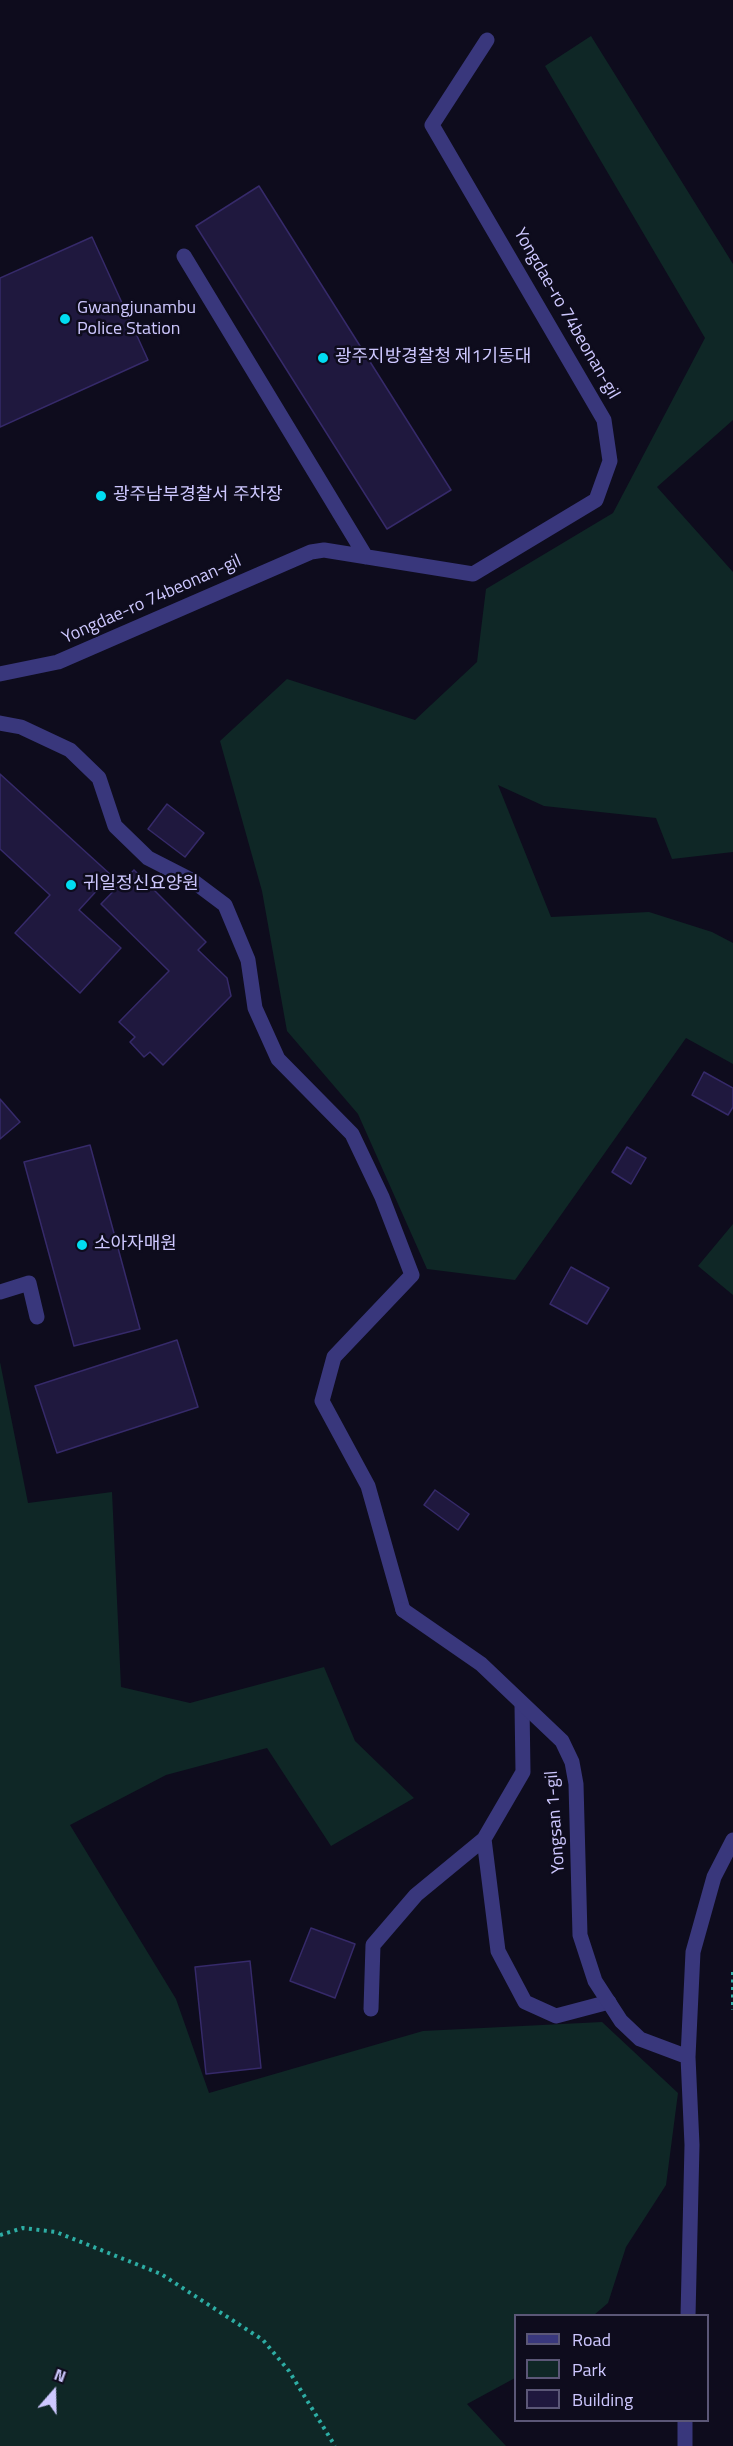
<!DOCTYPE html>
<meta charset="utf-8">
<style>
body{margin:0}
#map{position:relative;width:733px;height:2446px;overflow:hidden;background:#0e0c1d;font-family:"Titillium Web",sans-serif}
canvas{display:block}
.legend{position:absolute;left:514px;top:2314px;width:195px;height:108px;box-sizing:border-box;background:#0e0c1d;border:2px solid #5b5777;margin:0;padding:8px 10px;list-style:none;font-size:18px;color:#cec8ff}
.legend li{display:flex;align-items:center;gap:12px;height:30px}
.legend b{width:30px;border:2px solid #5b5777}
.north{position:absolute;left:24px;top:2362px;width:60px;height:60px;-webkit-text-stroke:4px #0e0c1d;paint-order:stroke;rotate:20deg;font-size:16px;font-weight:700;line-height:24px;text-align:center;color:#cec8ff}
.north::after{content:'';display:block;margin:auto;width:21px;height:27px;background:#cec8ff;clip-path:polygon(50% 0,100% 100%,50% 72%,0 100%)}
</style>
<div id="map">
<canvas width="733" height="2446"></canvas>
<ul class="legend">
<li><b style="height:8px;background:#39377c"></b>Road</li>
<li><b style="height:16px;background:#0f2726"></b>Park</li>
<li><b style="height:16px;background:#1f183e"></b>Building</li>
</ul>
<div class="north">N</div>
</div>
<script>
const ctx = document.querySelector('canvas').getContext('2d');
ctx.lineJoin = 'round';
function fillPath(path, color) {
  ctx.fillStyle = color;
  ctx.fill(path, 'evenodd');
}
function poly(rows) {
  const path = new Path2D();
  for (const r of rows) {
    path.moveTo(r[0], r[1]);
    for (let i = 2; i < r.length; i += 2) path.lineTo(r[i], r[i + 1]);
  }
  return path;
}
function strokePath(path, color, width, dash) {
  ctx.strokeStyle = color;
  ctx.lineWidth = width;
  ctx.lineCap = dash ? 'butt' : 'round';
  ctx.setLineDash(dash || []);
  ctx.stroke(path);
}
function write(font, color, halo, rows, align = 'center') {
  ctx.font = font + ' "Titillium Web","Noto Sans KR",sans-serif';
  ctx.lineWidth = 5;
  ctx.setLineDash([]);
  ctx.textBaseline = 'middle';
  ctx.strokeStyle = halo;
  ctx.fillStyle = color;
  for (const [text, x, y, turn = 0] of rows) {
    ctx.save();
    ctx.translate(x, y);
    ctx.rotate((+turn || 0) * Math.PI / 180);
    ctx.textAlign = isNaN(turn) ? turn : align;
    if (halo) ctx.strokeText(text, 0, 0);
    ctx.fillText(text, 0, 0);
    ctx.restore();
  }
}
const green = poly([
 [591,36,733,264,733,420,657,487,733,572,733,852,672,859,656,818,544,806,498,785,551,917,649,912,712,932,733,943,733,1064,686,1038,515,1280,427,1269,358,1114,287,1031,262,891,220,741,287,679,415,720,477,662,486,589,613,513,705,338,545,66],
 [733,1224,733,1295,698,1266],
 [0,1362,28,1503,112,1492,121,1687,190,1703,324,1667,355,1741,414,1798,331,1846,267,1748,166,1775,70,1825,176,1999,209,2093,423,2031,602,2022,678,2093,666,2185,626,2247,608,2303,594,2315,516,2316,515,2378,467,2404,506,2446,0,2446]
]);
const building = poly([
 [259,186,451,490,387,529,196,226,259,186],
 [92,237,148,360,0,427,0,278,92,237],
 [0,774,111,875,79,910,121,948,80,993,15,933,50,895,0,849,0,774],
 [167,804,204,833,185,857,148,829,167,804],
 [134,870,206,942,198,950,227,978,231,996,163,1065,150,1052,144,1057,130,1042,135,1037,119,1022,169,971,101,904,134,870],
 [704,1072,733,1088,733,1107,728,1115,692,1095,704,1072],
 [0,1099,20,1122,0,1139,0,1099],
 [90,1145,140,1329,74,1346,24,1162,90,1145],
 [627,1147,646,1158,631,1184,612,1172,627,1147],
 [571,1267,609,1288,587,1324,550,1304,571,1267],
 [177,1340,198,1407,57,1453,35,1386,177,1340],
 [435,1490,469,1514,458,1530,424,1505,435,1490],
 [311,1928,355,1944,335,1998,290,1981,311,1928],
 [250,1961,261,2068,206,2074,195,1967,250,1961]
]);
const path = poly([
 [733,1972,733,2010],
 [0,2235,23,2228,56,2232,161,2274,263,2340,289,2371,335,2446]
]);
const lane = poly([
 [184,256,366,557],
 [0,674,58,662,311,552,324,550,473,574,596,500,610,461,604,420,432,125,487,40],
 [0,723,21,727,70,750,99,778,115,826,148,858,193,881,225,905,248,960,255,1008,278,1059,352,1134,382,1197,412,1275,334,1357,322,1401,368,1486,403,1610],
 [484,1839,498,1951,525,2002,556,2016,609,2002],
 [371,2009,373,1945,416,1895,484,1839,523,1772,522,1705]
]);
const street = poly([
 [0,1292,29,1283,37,1317],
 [403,1610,481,1664,562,1741,572,1762,576,1784,580,1935,595,1981,621,2021,640,2039,688,2057],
 [688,2316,692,2145,688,2057,693,1952,714,1877,733,1840],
 [685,2446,685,2420]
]);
const markers = [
 [65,319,6,"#01dcf1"],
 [323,358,6,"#01dcf1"],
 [101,496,6,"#01dcf1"],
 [71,885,6,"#01dcf1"],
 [82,1245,6,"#01dcf1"]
];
const poiNames = [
 ["Gwangjunambu",77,309],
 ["Police Station",77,330],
 ["광주지방경찰청 제1기동대",335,358],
 ["광주남부경찰서 주차장",113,496],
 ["귀일정신요양원",83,885],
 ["소아자매원",94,1245]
];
const streetNames = [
 ["Yongdae-ro 74beonan-gil",566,314,60],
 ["Yongdae-ro 74beonan-gil",152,600,-24],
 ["Yongsan 1-gil",556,1822,-94]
];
fillPath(green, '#0f2726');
fillPath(building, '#1f183e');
strokePath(building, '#362a6a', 1.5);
strokePath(path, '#2dada4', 4, [3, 4.5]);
strokePath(lane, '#39377c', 15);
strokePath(street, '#39377c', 15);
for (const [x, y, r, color] of markers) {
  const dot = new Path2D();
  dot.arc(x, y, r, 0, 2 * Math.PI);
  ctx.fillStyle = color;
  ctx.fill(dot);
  strokePath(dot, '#0e0c1d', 2);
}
write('18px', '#cec8ff', '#0e0c1d', poiNames, 'left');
write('18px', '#cec8ff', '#0e0c1d', streetNames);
</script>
